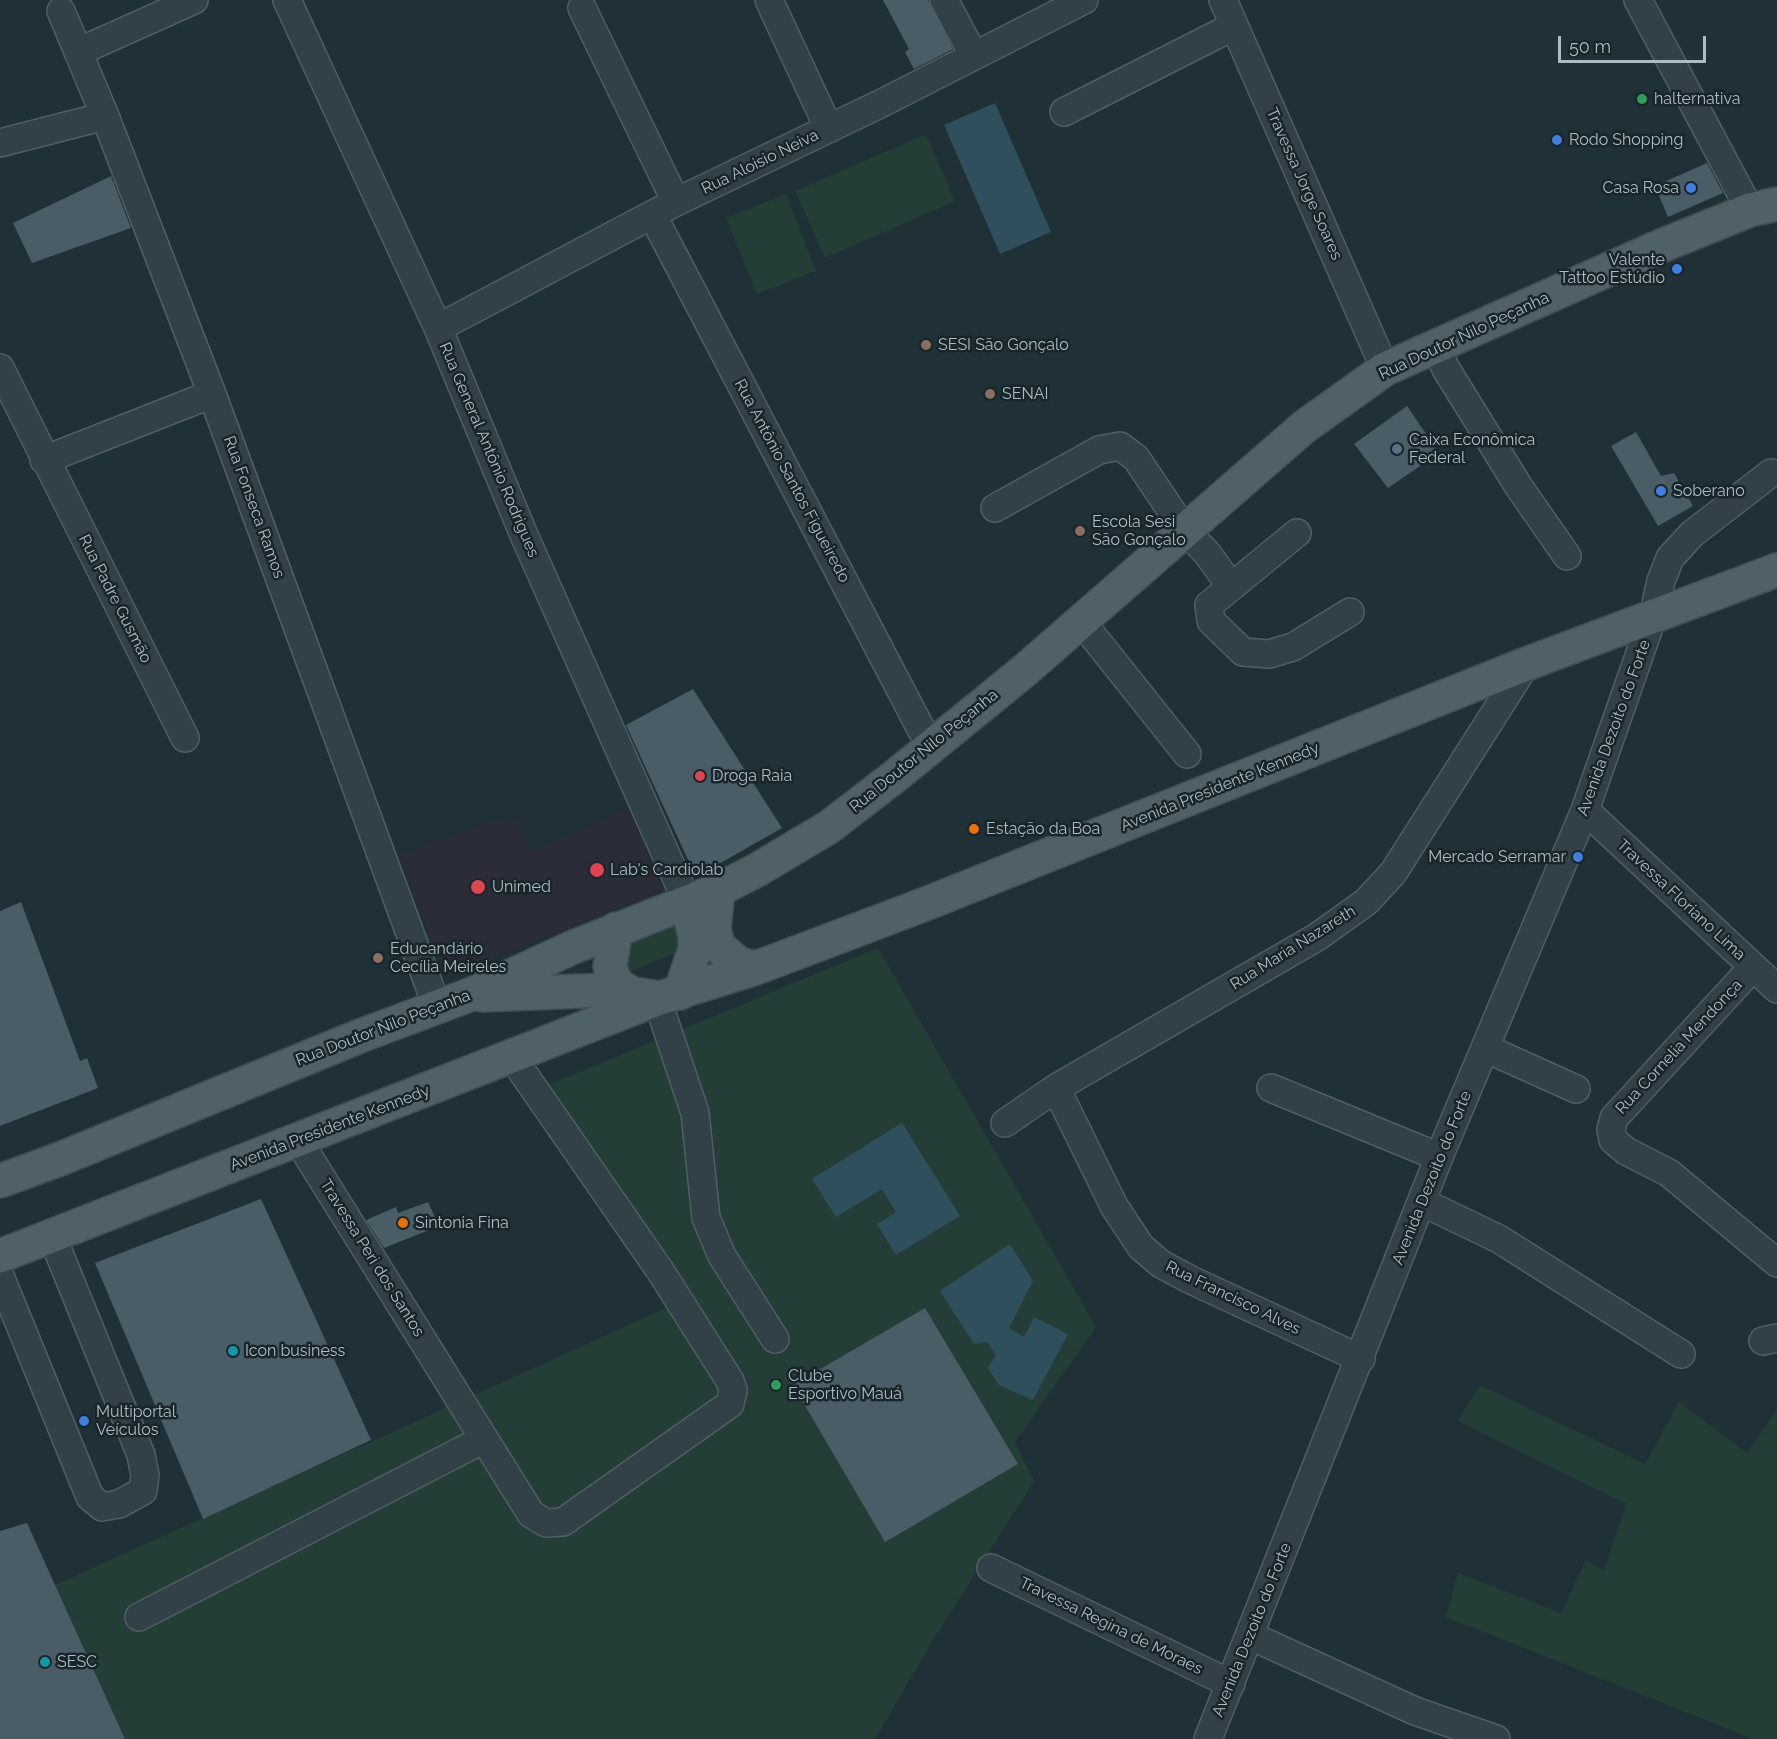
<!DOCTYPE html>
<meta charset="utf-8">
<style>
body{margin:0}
#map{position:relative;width:1777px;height:1739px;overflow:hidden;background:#1f3036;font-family:Raleway,sans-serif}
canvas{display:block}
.scale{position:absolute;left:1558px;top:36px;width:148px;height:27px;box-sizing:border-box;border:3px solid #acbcc4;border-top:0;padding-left:8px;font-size:18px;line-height:21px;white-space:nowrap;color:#acbcc4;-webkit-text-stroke:4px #18252b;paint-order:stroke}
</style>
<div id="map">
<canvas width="1777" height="1739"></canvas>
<div class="scale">50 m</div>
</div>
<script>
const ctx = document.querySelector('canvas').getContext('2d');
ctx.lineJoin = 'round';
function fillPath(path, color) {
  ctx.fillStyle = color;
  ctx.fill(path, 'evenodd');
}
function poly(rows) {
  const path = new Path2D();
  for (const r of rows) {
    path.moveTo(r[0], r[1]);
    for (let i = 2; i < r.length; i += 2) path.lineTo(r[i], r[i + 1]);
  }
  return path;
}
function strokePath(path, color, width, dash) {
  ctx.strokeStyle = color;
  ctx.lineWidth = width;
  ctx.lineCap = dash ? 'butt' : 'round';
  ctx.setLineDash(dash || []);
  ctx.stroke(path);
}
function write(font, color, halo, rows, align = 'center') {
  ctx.font = font + ' Raleway,sans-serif';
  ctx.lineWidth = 5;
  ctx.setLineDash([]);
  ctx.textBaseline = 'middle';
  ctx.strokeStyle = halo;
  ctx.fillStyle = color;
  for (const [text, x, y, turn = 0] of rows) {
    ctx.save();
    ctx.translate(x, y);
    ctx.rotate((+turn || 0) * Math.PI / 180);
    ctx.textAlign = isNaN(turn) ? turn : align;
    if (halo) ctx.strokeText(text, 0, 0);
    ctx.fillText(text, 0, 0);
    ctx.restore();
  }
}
const medical = poly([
 [629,809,663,890,453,974,443,972,399,855,502,817,505,823,516,818,531,851]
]);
const green = poly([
 [926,134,955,201,825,258,795,191],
 [786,194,816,271,757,294,726,218],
 [687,921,678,952,626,973,626,939],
 [878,948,1096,1327,1015,1442,1034,1481,935,1637,875,1739,125,1739,55,1585,688,1298,546,1086],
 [1480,1385,1645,1464,1679,1402,1747,1453,1777,1410,1777,1739,1753,1739,1446,1617,1458,1573,1561,1613,1586,1560,1604,1571,1626,1504,1458,1421]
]);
const water = poly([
 [995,103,1051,232,1000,254,944,125],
 [902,1123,960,1216,896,1255,877,1224,896,1212,882,1189,836,1217,812,1179],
 [1010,1244,1033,1281,1009,1328,1024,1337,1034,1317,1068,1334,1033,1400,999,1385,988,1368,996,1355,987,1342,974,1344,940,1291]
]);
const building = poly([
 [883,0,928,0,953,49,914,69,905,52,909,49],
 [1707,163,1723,193,1668,217,1655,186],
 [111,176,131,228,32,263,13,223],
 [1407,406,1439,453,1388,488,1354,444],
 [1636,432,1661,476,1674,473,1693,506,1658,526,1611,446],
 [693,689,782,828,696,877,626,725],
 [21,902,80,1061,87,1058,98,1088,0,1126,0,911],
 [261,1199,371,1440,203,1519,95,1263],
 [428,1202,439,1226,384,1248,366,1220,396,1207,398,1213],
 [925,1308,1018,1464,885,1542,793,1385],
 [27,1523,55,1585,125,1739,0,1739,0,1531]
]);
const minor = poly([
 [287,0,438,328,524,535,687,902],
 [769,0,829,129],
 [944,0,974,56],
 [1223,0,1385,369],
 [1638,0,1750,210],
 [582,8,676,202],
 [61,11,105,116,212,394,437,1007],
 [78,52,194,0],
 [1064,112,1234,26],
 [0,143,105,116],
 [653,216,930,746],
 [438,328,676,202,878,105,1084,0],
 [1436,347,1446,369,1519,487,1567,556],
 [0,368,185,738],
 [44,460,212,394],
 [995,508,1099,450,1120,446,1136,458,1185,531,1207,553,1230,585],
 [1297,533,1209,605,1211,621,1243,652,1269,654,1293,647,1350,612],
 [1081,621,1187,754],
 [1585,810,1777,989],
 [1753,967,1614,1118,1611,1130,1613,1140,1626,1151,1669,1173,1777,1263],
 [657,999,695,1113,706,1218,722,1256,775,1339],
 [1485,1048,1576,1089],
 [1056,1088,1114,1206,1141,1247,1161,1264,1191,1280,1361,1359],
 [1271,1088,1439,1157],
 [1005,1123,1056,1088,1317,937,1366,902,1393,873,1526,664],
 [298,1140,531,1514,546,1523,563,1522,730,1404,733,1390,730,1381,661,1272,512,1057],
 [1422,1202,1499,1239,1681,1354],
 [0,1276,90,1497,102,1507,119,1504,143,1491,145,1475,141,1455,52,1236],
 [1763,1341,1777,1338],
 [991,1568,1231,1684],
 [139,1617,484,1439],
 [1251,1636,1415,1711,1496,1739],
 [1208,1739,1439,1157,1585,810,1653,616,1661,581,1670,558,1692,534,1771,473]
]);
const major = poly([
 [718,890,714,928,718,946,739,964,756,968],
 [616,929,610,966,613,977,619,986,631,993],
 [680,993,695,949,695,937,688,906],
 [482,995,608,990,660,998],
 [0,1181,60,1159,360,1036,472,994,571,948,718,890,757,870,829,827,894,777,1024,671,1304,427,1385,369,1661,246,1750,210,1777,204],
 [0,1256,660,998,756,968,928,903,1526,664,1777,570]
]);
const markers = [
 [1642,99,6,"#2e9e5b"],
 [1557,140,6,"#3f7fe0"],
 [1691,188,6,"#3f7fe0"],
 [1677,269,6,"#3f7fe0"],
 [926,345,6,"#8d6e63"],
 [990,394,6,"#8d6e63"],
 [1397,449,6,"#5c6f8a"],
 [1661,491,6,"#3f7fe0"],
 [1080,531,6,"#8d6e63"],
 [700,776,6,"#e0444e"],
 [974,829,6,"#e8710a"],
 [1578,857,6,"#3f7fe0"],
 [597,870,8,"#e0444e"],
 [478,887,8,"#e0444e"],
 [378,958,6,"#8d6e63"],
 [403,1223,6,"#e8710a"],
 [233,1351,6,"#0f9aa8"],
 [776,1385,6,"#2e9e5b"],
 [84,1421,6,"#3f7fe0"],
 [45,1662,6,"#0f9aa8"]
];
const poiNames = [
 ["halternativa",1654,99],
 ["Rodo Shopping",1569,140],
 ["Casa Rosa",1679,188,"right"],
 ["Valente",1665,260,"right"],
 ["Tattoo Estúdio",1665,278,"right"],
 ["SESI São Gonçalo",938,345],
 ["SENAI",1002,394],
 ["Caixa Econômica",1409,440],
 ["Federal",1409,458],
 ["Soberano",1673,491],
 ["Escola Sesi",1092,522],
 ["São Gonçalo",1092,540],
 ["Droga Raia",712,776],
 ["Estação da Boa",986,829],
 ["Mercado Serramar",1566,857,"right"],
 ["Lab's Cardiolab",610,870],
 ["Unimed",492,887],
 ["Educandário",390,949],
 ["Cecília Meireles",390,967],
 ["Sintonia Fina",415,1223],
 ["Icon business",245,1351],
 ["Clube",788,1376],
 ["Esportivo Mauá",788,1394],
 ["Multiportal",96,1412],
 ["Veículos",96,1430],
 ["SESC",57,1662]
];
const streetNames = [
 ["Rua Aloisio Neiva",760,162,-26],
 ["Travessa Jorge Soares",1304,184,66],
 ["Rua Doutor Nilo Peçanha",1464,336,-25],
 ["Rua General Antônio Rodrigues",489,450,67],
 ["Rua Antônio Santos Figueiredo",792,481,62],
 ["Rua Fonseca Ramos",254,507,70],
 ["Rua Padre Gusmão",115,599,63],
 ["Avenida Dezoito do Forte",1614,728,-70],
 ["Rua Doutor Nilo Peçanha",924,751,-39],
 ["Avenida Presidente Kennedy",1220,787,-22],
 ["Travessa Floriano Lima",1681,900,43],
 ["Rua Maria Nazareth",1293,948,-32],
 ["Rua Doutor Nilo Peçanha",383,1028,-21],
 ["Rua Cornelia Mendonça",1679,1047,-47],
 ["Avenida Presidente Kennedy",330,1128,-21],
 ["Avenida Dezoito do Forte",1432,1178,-68],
 ["Travessa Peri dos Santos",372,1258,58],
 ["Rua Francisco Alves",1233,1298,26],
 ["Travessa Regina de Moraes",1111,1626,26],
 ["Avenida Dezoito do Forte",1252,1630,-68]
];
fillPath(medical, '#2a2c38');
fillPath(green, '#253d37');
fillPath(water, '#304f5c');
fillPath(building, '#4a5d66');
strokePath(minor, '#505e65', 30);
strokePath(major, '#3f4c53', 36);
strokePath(minor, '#324147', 27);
strokePath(major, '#506067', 33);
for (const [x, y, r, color] of markers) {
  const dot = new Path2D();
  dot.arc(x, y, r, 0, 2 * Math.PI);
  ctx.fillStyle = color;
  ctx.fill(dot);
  strokePath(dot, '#18252b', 2);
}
write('16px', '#acbcc4', '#18252b', poiNames, 'left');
write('16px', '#acbcc4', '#18252b', streetNames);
</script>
